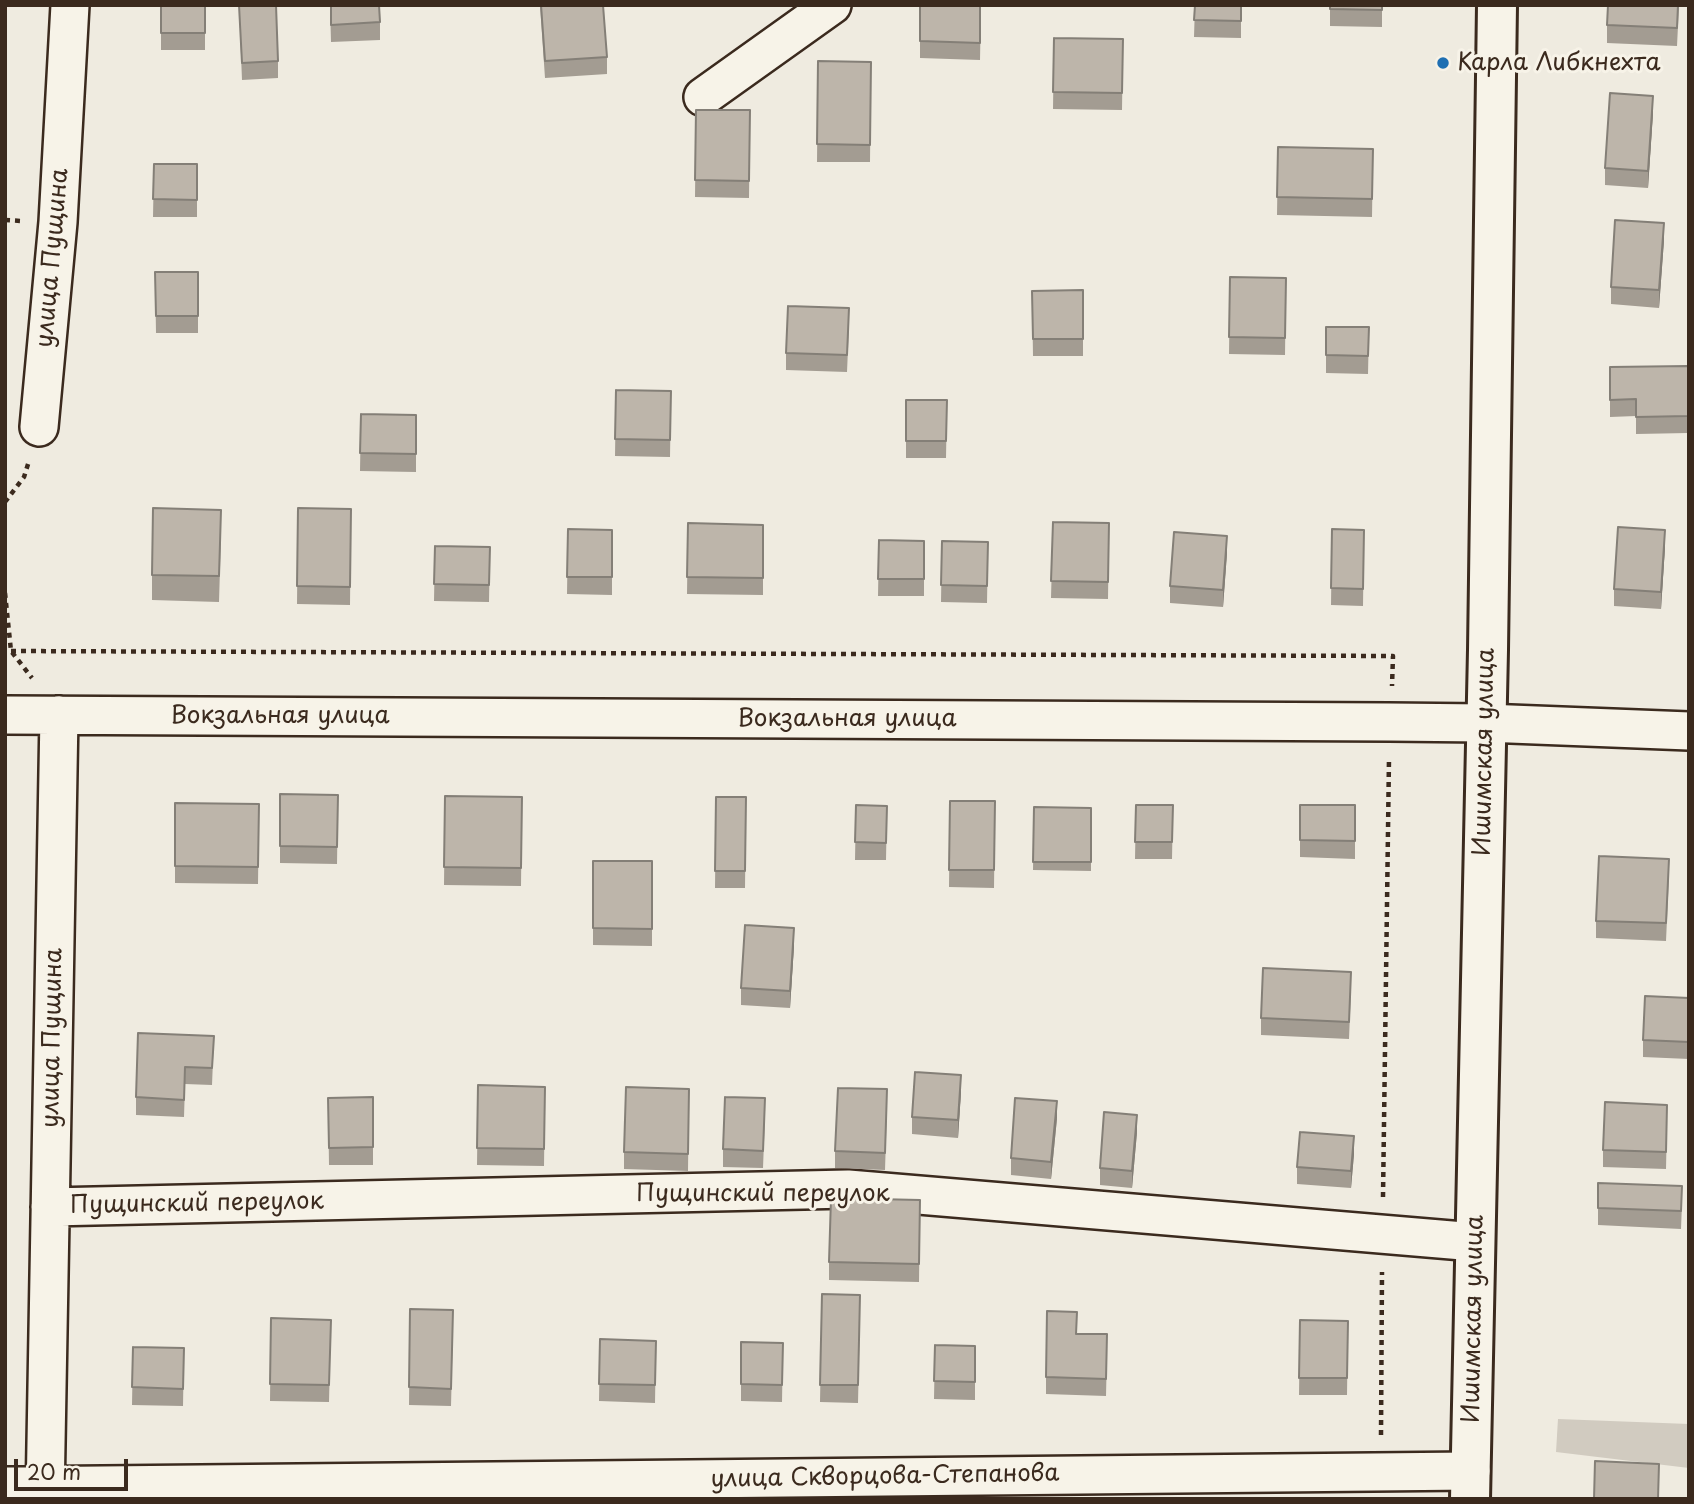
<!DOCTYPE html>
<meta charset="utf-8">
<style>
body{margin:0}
#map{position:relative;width:1694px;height:1504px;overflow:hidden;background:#efebe0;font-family:"Playpen Sans",sans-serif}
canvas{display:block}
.frame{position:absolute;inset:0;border:7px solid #3b2a1e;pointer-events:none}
.scale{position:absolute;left:14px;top:1459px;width:114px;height:32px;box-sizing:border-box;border:4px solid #3b2a1e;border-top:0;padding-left:9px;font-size:21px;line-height:24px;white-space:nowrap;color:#3b2a1e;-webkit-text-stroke:5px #f7f3e8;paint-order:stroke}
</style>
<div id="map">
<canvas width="1694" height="1504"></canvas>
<div class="frame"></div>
<div class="scale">20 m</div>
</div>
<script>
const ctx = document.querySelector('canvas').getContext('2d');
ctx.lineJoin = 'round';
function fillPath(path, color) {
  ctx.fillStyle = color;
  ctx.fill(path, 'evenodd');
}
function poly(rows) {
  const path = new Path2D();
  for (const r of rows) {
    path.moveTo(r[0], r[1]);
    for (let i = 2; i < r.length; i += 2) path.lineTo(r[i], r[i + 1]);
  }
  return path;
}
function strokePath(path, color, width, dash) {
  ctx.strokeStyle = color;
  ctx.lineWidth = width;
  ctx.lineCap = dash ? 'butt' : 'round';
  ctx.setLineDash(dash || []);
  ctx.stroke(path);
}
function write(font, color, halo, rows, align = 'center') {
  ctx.font = font + ' "Playpen Sans",sans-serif';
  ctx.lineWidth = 6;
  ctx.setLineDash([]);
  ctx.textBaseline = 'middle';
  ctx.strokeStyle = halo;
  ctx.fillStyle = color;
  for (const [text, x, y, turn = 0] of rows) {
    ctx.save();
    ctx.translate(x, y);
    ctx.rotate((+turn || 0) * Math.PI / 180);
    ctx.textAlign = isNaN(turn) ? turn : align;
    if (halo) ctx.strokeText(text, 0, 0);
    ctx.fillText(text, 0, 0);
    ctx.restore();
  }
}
const green = poly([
 [1558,1419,1689,1424,1689,1468,1556,1452]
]);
const path = poly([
 [5,220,22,221],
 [5,502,24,477,29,461],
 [5,593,11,651,32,678],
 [11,651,1393,656,1392,686],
 [1383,1197,1389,758],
 [1381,1435,1382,1272]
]);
const minor = poly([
 [703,97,832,5],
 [39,427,58,222,70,5],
 [5,715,1389,722,1485,723,1689,731],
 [50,1207,848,1189,1475,1242],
 [5,1486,1471,1471],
 [45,1499,59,715]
]);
const secondary = poly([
 [1470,1499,1488,650,1497,5]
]);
const wall = poly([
 [161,5,205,5,205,50,161,50],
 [239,5,278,61,278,78,242,80],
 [330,5,380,22,380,40,331,42],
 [540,5,603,5,607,57,607,74,545,78],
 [920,5,981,5,980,60,920,58],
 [1195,5,1241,5,1241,38,1194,37],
 [1330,5,1382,5,1382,27,1330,26],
 [1679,5,1677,46,1607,43,1607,25],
 [1054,38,1123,39,1122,110,1053,109],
 [818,61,871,62,870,162,817,162],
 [696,110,750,110,749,198,695,197],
 [1653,113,1648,188,1605,185,1605,168],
 [1278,147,1373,149,1372,217,1277,215],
 [154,164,197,164,197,217,153,217],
 [1664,240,1659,308,1611,304,1611,287],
 [155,272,198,272,198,333,156,333],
 [1230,277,1286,278,1285,355,1229,354],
 [1083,290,1083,356,1033,356,1032,291],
 [849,326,847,372,786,370,786,353],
 [1326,327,1369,327,1368,374,1326,373],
 [1688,366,1688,433,1636,434,1636,416,1610,417,1610,367],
 [616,390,671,391,670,457,615,456],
 [906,400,947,400,946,458,906,458],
 [361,414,416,415,416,472,360,471],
 [298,508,351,509,350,605,297,604],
 [1053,522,1109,523,1108,599,1051,598],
 [688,523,763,525,763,595,687,594],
 [568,529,612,530,612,595,567,594],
 [1332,529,1364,530,1363,606,1331,605],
 [221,535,219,602,152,600,152,575],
 [879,540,924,541,924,596,878,596],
 [942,541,988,542,987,603,941,602],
 [435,546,490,547,489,602,434,601],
 [1665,547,1661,609,1614,606,1614,589],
 [1227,553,1223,607,1170,603,1170,586],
 [280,794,338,795,337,864,280,863],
 [445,796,522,797,521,886,444,885],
 [716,797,746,797,745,888,715,888],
 [950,801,995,801,994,888,949,887],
 [175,803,259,804,258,884,175,883],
 [856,805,887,806,886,860,855,860],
 [1136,805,1173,805,1172,859,1135,859],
 [1300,805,1355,805,1355,859,1300,857],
 [1034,807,1091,808,1091,871,1033,870],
 [593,861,652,861,652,946,593,945],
 [1669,876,1666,941,1596,938,1596,921],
 [794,946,790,1008,741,1005,741,988],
 [1351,989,1349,1039,1261,1035,1261,1018],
 [1689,998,1689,1059,1643,1057,1643,1040],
 [214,1036,212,1085,185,1084,184,1117,136,1115,136,1097],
 [478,1085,545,1087,544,1166,477,1165],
 [689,1089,688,1171,624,1169,624,1152],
 [961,1092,958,1138,912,1134,912,1117],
 [373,1097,373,1165,329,1165,328,1098],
 [887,1107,885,1170,835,1168,835,1151],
 [765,1116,763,1168,723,1167,723,1149],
 [1057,1118,1051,1179,1011,1175,1011,1158],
 [1667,1122,1666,1169,1603,1167,1603,1150],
 [1137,1132,1132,1188,1100,1185,1100,1168],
 [1354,1154,1351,1188,1297,1184,1297,1167],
 [920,1200,919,1282,829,1280,829,1262],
 [1682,1204,1681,1229,1598,1225,1598,1208],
 [822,1294,860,1312,858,1403,820,1402],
 [410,1309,453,1327,451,1406,409,1405],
 [271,1318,331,1320,329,1402,270,1401],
 [1300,1320,1348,1321,1347,1395,1299,1395],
 [1077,1334,1107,1352,1106,1396,1046,1394,1046,1377],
 [600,1339,656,1341,655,1403,599,1401],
 [741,1342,783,1343,782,1402,741,1401],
 [935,1345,975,1346,975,1400,934,1399],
 [133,1347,184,1348,183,1406,132,1405]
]);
const shadedWall = poly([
 [1653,96,1653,113,1648,188,1648,171],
 [1664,223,1664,240,1659,308,1659,290],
 [1665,530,1665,547,1661,609,1661,592],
 [1227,536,1227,553,1223,607,1223,590],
 [794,928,794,946,790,1008,790,991],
 [961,1075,961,1092,958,1138,958,1120],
 [1057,1101,1057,1118,1051,1179,1051,1162],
 [1137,1115,1137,1132,1132,1188,1132,1171],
 [1354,1136,1354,1154,1351,1188,1351,1171]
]);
const building = poly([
 [161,5,205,5,205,33,161,33,161,5],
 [239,5,276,5,278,61,242,63,239,5],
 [331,5,379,5,380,22,331,25,331,5],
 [541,5,603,5,607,57,545,61,541,5],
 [920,5,980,5,980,43,920,41,920,5],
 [1195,5,1241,5,1241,21,1194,20,1195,5],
 [1330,5,1382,5,1382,10,1330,9,1330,5],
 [1608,5,1678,5,1677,28,1607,25,1608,5],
 [1054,38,1123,39,1122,93,1053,92,1054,38],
 [818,61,871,62,870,145,817,144,818,61],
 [1610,93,1653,96,1648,171,1605,168,1610,93],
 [696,110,750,110,749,181,695,180,696,110],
 [1278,147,1373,149,1372,199,1277,197,1278,147],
 [154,164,197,164,197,200,153,199,154,164],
 [1615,220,1664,223,1659,290,1611,287,1615,220],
 [155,272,198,272,198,316,156,316,155,272],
 [1230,277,1286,278,1285,338,1229,337,1230,277],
 [1083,290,1083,339,1033,339,1032,291,1083,290],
 [788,306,849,308,847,355,786,353,788,306],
 [1326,327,1369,327,1368,356,1326,355,1326,327],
 [1688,366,1688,416,1636,417,1636,399,1610,400,1610,367,1688,366],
 [616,390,671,391,670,440,615,439,616,390],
 [906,400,947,400,946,441,906,441,906,400],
 [361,414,416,415,416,454,360,453,361,414],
 [153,508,221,510,219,576,152,575,153,508],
 [298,508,351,509,350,587,297,586,298,508],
 [1053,522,1109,523,1108,582,1051,581,1053,522],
 [688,523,763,525,763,578,687,577,688,523],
 [1618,527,1665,530,1661,592,1614,589,1618,527],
 [568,529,612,530,612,577,567,577,568,529],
 [1332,529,1364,530,1363,589,1331,588,1332,529],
 [1174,532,1227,536,1223,590,1170,586,1174,532],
 [879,540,924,541,924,579,878,579,879,540],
 [942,541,988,542,987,586,941,585,942,541],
 [435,546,490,547,489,585,434,584,435,546],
 [280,794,338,795,337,847,280,846,280,794],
 [445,796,522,797,521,868,444,867,445,796],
 [716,797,746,797,745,871,715,871,716,797],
 [950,801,995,801,994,870,949,870,950,801],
 [175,803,259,804,258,867,175,866,175,803],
 [856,805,887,806,886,843,855,842,856,805],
 [1136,805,1173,805,1172,842,1135,842,1136,805],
 [1300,805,1355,805,1355,841,1300,840,1300,805],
 [1034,807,1091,808,1091,862,1033,862,1034,807],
 [1599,856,1669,859,1666,923,1596,921,1599,856],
 [593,861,652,861,652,929,593,928,593,861],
 [745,925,794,928,790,991,741,988,745,925],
 [1263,968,1351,972,1349,1022,1261,1018,1263,968],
 [1645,996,1689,998,1689,1042,1643,1040,1645,996],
 [138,1033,214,1036,212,1068,185,1067,184,1100,136,1097,138,1033],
 [915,1072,961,1075,958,1120,912,1117,915,1072],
 [478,1085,545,1087,544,1149,477,1148,478,1085],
 [626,1087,689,1089,688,1154,624,1152,626,1087],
 [838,1088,887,1089,885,1153,835,1151,838,1088],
 [373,1097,373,1147,329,1148,328,1098,373,1097],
 [725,1097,765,1098,763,1151,723,1149,725,1097],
 [1015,1098,1057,1101,1051,1162,1011,1158,1015,1098],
 [1605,1102,1667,1105,1666,1152,1603,1150,1605,1102],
 [1104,1112,1137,1115,1132,1171,1100,1168,1104,1112],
 [1300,1132,1354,1136,1351,1171,1297,1167,1300,1132],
 [1598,1183,1682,1186,1681,1211,1598,1208,1598,1183],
 [831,1198,920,1200,919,1264,829,1262,831,1198],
 [822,1294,860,1295,858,1385,820,1385,822,1294],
 [410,1309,453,1310,451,1389,409,1387,410,1309],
 [1047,1311,1077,1312,1076,1334,1107,1334,1106,1379,1046,1377,1047,1311],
 [271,1318,331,1320,329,1385,270,1384,271,1318],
 [1300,1320,1348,1321,1347,1378,1299,1378,1300,1320],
 [600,1339,656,1341,655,1385,599,1384,600,1339],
 [741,1342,783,1343,782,1385,741,1384,741,1342],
 [935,1345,975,1346,975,1382,934,1381,935,1345],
 [133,1347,184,1348,183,1389,132,1387,133,1347],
 [1595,1461,1659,1464,1658,1499,1594,1499,1595,1461]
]);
const markers = [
 [1443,63,7,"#1f6fb2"]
];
const poiNames = [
 ["Карла Либкнехта",1457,63]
];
const streetNames = [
 ["улица Пущина",53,258,-85],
 ["Вокзальная улица",280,716],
 ["Вокзальная улица",847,719],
 ["Ишимская улица",1485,752,-89],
 ["улица Пущина",53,1038,-89],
 ["Пущинский переулок",763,1194],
 ["Пущинский переулок",197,1204,-1],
 ["Ишимская улица",1474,1319,-89],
 ["улица Скворцова-Степанова",885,1477,-1]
];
fillPath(green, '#d1cbc0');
strokePath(minor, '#3b2a1e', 42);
strokePath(secondary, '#3b2a1e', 44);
strokePath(path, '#3b2a1e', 4.5, [5, 5]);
strokePath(minor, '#f7f3e8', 37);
strokePath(secondary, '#f7f3e8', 38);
fillPath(wall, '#a39c92');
fillPath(shadedWall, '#847f77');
fillPath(building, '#bdb5aa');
strokePath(building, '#847f77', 2);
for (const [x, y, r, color] of markers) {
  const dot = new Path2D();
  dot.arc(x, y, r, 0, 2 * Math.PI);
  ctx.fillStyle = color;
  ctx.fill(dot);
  strokePath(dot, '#f7f3e8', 2.5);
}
write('24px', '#3b2a1e', '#f7f3e8', poiNames, 'left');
write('24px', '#3b2a1e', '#f7f3e8', streetNames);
</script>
